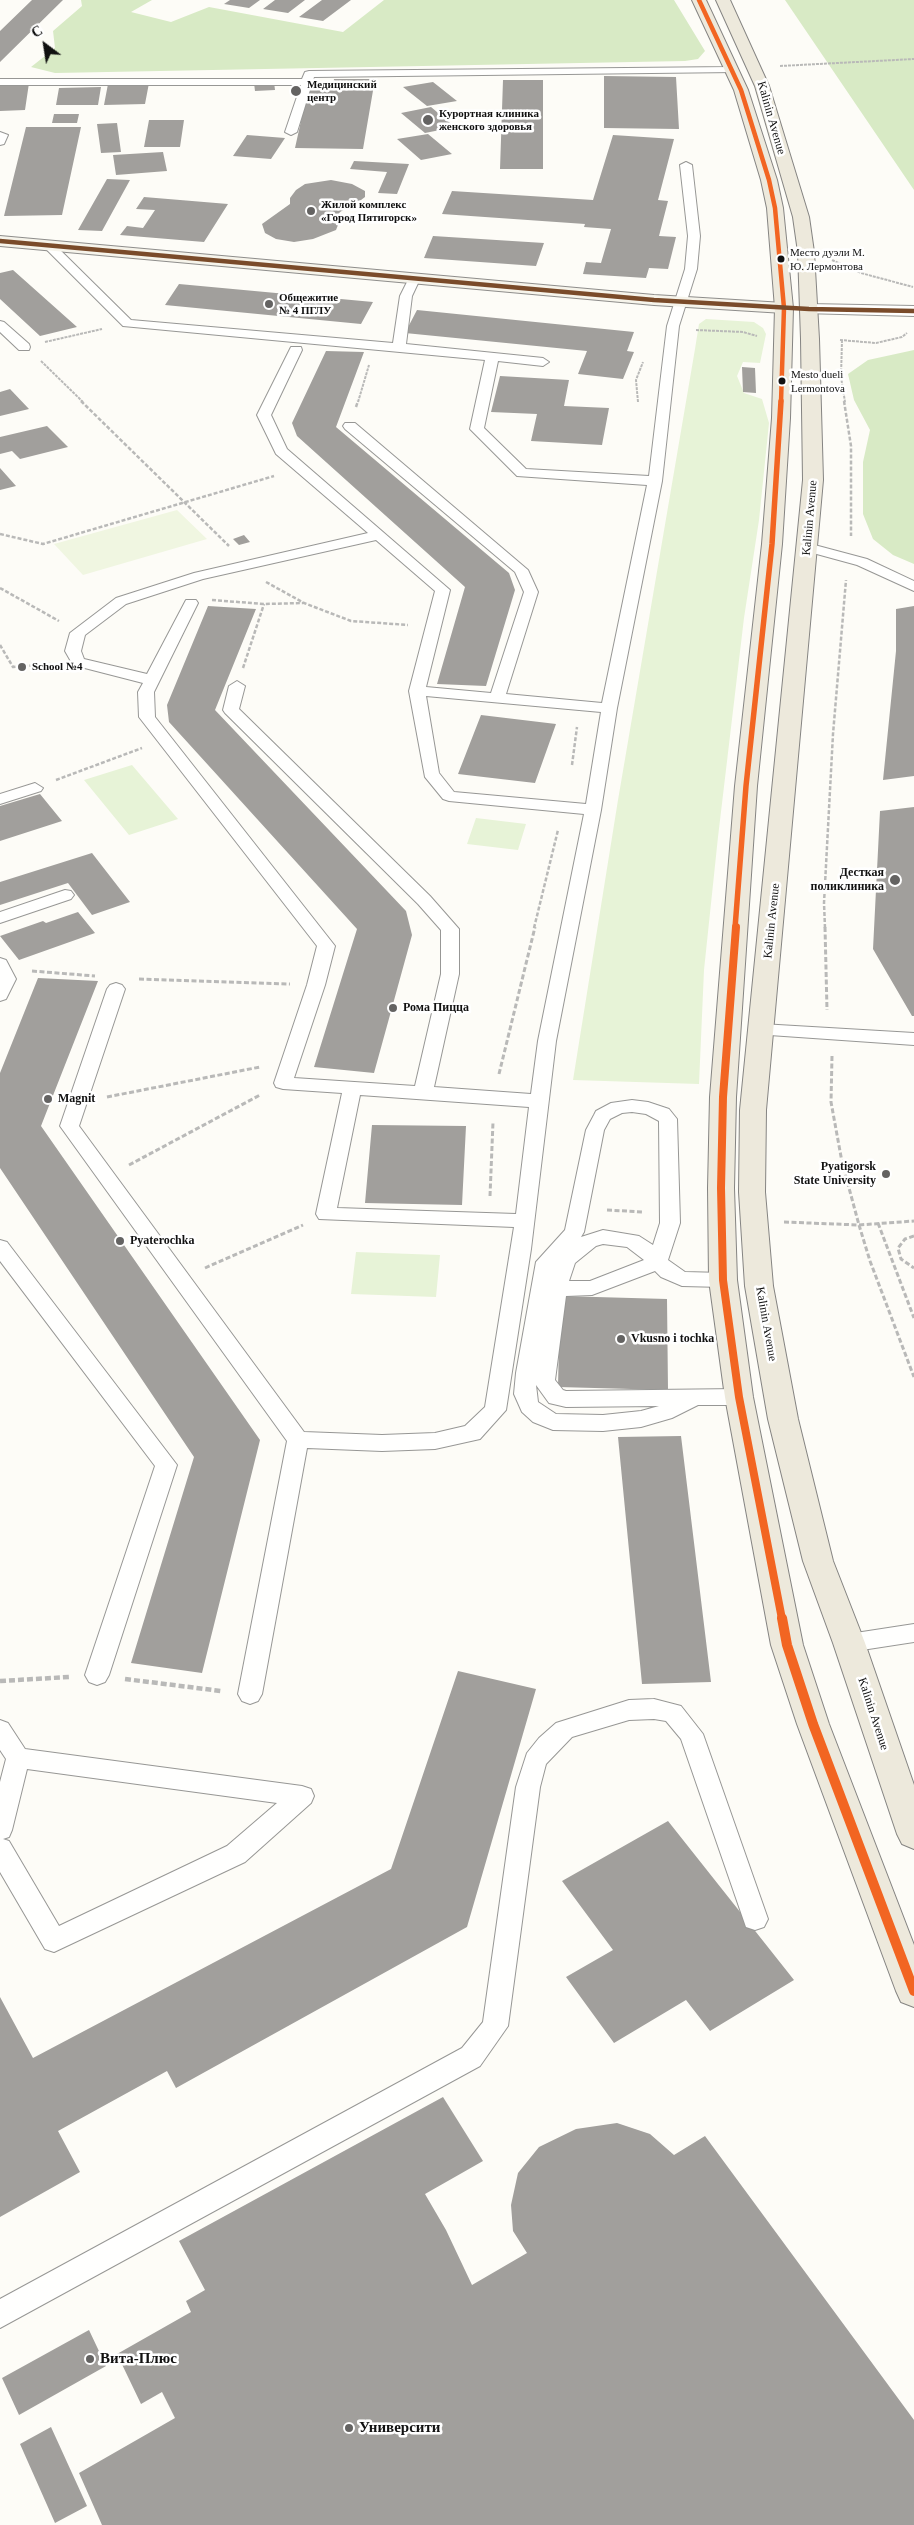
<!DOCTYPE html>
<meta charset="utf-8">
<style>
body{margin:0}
#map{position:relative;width:914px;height:2525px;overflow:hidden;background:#fdfcf7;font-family:Georgia,serif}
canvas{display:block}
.north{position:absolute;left:20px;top:20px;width:50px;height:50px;-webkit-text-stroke:4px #fff;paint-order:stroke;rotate:329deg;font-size:14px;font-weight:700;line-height:20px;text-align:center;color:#111}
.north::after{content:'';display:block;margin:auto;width:18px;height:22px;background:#111;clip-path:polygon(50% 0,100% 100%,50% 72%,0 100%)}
</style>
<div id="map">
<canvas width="914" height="2525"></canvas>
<div class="north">С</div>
</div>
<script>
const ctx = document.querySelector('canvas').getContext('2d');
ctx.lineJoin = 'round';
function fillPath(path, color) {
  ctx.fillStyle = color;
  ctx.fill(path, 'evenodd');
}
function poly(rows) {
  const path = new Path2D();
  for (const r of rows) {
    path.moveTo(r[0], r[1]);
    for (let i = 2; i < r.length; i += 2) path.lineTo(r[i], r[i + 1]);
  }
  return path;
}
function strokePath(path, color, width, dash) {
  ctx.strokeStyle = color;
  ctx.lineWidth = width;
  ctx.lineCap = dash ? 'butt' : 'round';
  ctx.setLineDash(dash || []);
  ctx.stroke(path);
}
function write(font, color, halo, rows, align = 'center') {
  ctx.font = font + ' Georgia,serif';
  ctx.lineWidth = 5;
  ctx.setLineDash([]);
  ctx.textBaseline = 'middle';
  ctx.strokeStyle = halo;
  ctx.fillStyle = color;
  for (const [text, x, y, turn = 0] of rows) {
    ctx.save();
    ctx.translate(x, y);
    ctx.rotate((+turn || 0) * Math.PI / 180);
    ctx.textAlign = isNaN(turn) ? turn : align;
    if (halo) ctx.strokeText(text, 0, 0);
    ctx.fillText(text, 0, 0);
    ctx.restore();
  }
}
const green = poly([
 [706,319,754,322,763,328,766,334,760,363,743,362,737,376,744,393,762,399,769,423,759,520,744,618,718,837,704,970,699,1084,573,1080,618,800,695,349,699,324],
 [132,765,178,819,129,835,84,780],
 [476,818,526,824,518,850,467,844],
 [356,1252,440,1255,436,1297,351,1294]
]);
const forest = poly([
 [81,0,152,0,131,12,171,22,209,7,343,32,384,0,674,0,705,51,698,59,685,61,55,73,31,67,55,48,53,31,82,6],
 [785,0,914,0,914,190],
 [914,350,914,564,893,555,873,539,863,514,863,462,870,430,854,400,848,374,868,360]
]);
const pitch = poly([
 [177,510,207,539,83,575,54,544]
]);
const building = poly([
 [32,0,63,0,0,62,0,31],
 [230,0,260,0,249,8,224,4],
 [275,0,305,0,288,13,263,9],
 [322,0,351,0,323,21,299,17],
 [604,76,676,77,679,129,604,128],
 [334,79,375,79,363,149,295,148,309,85,333,85],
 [503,80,543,80,543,169,500,169],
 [274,82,275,90,255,91,254,83],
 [433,82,457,101,427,106,403,87],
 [29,83,25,110,0,111,0,84],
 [149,83,145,104,104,105,108,84],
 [101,87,98,105,56,105,59,88],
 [431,107,455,127,425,133,401,113],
 [54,114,79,114,77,123,52,123],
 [149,120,184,120,180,147,144,147],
 [117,123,121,152,101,153,97,124],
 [26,127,81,127,62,215,4,216],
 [428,134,452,154,421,160,397,139],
 [247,135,285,138,271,159,233,156],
 [613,135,674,139,658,200,668,201,659,236,676,237,668,269,649,268,646,278,583,274,586,262,601,263,611,229,584,227,585,224,442,214,452,191,593,200],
 [163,152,167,171,116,175,113,155],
 [354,161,409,164,397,194,378,193,387,172,350,169],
 [107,179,130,180,102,231,78,230],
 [331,180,352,184,365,191,365,197,361,200,340,212,336,218,338,225,336,230,313,239,294,242,276,239,265,233,262,224,290,204,290,198,296,190,305,184],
 [144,197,228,204,204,242,120,235,127,226,143,228,155,210,136,209],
 [433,236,544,243,536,266,424,258],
 [13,270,77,327,40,336,0,299,0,273],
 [179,284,373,302,361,324,165,305],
 [417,310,634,332,627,351,634,352,623,379,578,374,587,351,405,333],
 [326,351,364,352,336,427,509,573,515,590,486,686,437,684,465,587,297,436,292,423],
 [742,367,755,368,756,393,743,392],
 [500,376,569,380,564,406,609,408,602,445,531,441,537,414,491,412],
 [10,389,29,409,0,416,0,392],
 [47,426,68,447,20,459,12,451,0,454,0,437],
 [0,468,16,486,0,490],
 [244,535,250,542,239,545,233,539],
 [208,606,256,609,215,710,406,911,412,935,374,1073,314,1067,357,929,169,722,167,705],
 [914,606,914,776,883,780,896,651,896,609],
 [481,715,556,724,535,783,458,774],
 [40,794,62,821,0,841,0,806],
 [914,807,914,1016,912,1016,873,949,880,811],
 [92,853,130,902,92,915,68,883,0,905,0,882],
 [78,912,95,933,19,960,0,936,43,921,46,923],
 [38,978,98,981,41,1126,260,1440,202,1673,131,1663,194,1457,0,1168,0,1073],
 [372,1125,466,1126,462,1205,365,1203],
 [560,1296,667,1299,668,1390,558,1387],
 [681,1436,711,1682,642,1684,618,1437],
 [458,1671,536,1689,467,1927,176,2088,167,2071,58,2131,80,2172,0,2217,0,1997,33,2058,391,1869],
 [668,1821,794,1980,710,2031,686,2000,614,2043,566,1977,613,1950,562,1881],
 [443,2097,483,2161,425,2194,446,2230,472,2285,527,2253,513,2231,511,2205,518,2173,539,2147,576,2129,617,2123,650,2134,674,2155,705,2136,914,2420,914,2525,102,2525,79,2473,175,2418,162,2392,141,2404,117,2354,191,2312,186,2301,205,2290,179,2241],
 [89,2330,106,2366,19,2415,2,2378],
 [51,2427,87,2506,55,2523,20,2444]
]);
const pathFar3 = poly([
 [780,66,914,59],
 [832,260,861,273,913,287],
 [696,330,743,332,757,336],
 [840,340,876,343,902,337,907,333],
 [842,340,841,377,845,402],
 [45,342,102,329],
 [41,361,83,402],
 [358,402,369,365],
 [638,402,636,380,643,362]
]);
const pathFar2 = poly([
 [81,401,229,546],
 [844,401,851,446,851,536],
 [356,407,358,401],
 [0,534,43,544,274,476],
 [266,582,304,603,351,621,408,625],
 [0,588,59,621],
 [212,600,264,604,303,603],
 [0,645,13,667,52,664],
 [243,668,264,604],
 [572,765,577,727],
 [56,780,142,748],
 [534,928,558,830],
 [825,928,824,903,833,734,846,580]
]);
const pathFar1 = poly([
 [825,927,827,1010],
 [32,971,95,976],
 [139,979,290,984],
 [832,1056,831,1102,842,1162,859,1225,914,1221],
 [499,1074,535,927],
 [107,1097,260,1067],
 [129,1165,260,1095],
 [490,1196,493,1122],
 [607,1210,643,1212],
 [784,1222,859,1225,870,1261,914,1377],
 [878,1223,914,1318],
 [914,1236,905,1239,898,1248,901,1259,914,1268],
 [205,1268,303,1225]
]);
const path = poly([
 [125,1679,221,1691],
 [0,1681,69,1677]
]);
const lane = poly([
 [732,67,736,68,736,72,314,77,297,132,291,135,285,132,301,85,0,85,0,79,302,79,305,72,309,71,732,67],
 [0,132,8,135,4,144,0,145,0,132],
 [686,162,692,165,700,236,697,269,679,326,662,481,617,708,601,810,556,1041,531,1249,506,1410,480,1439,435,1449,382,1451,307,1448,262,1694,258,1701,250,1704,242,1701,238,1694,287,1441,60,1126,107,989,110,985,116,983,122,985,125,989,79,1126,304,1432,382,1435,435,1433,465,1426,485,1407,514,1227,319,1219,316,1214,342,1093,283,1089,276,1087,274,1083,307,985,317,946,139,717,138,692,143,683,73,665,65,651,70,633,116,598,194,573,368,533,276,454,257,415,291,347,301,347,302,350,271,415,287,449,450,590,426,687,491,693,524,592,515,572,345,429,343,426,345,423,355,423,528,570,538,592,506,694,602,703,647,485,517,476,470,429,485,360,123,326,42,245,44,242,52,242,131,320,393,343,400,296,410,276,418,276,420,279,412,296,406,344,543,358,549,362,543,366,498,361,484,428,526,469,649,476,667,326,685,269,688,236,680,165,686,162],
 [376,540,435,591,409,691,425,777,443,799,449,801,584,814,538,1041,531,1094,434,1087,459,974,459,929,430,896,239,709,245,686,237,681,229,686,223,710,225,713,418,904,441,930,441,974,415,1086,294,1078,325,985,335,946,155,717,154,692,198,603,196,600,186,600,147,674,84,659,81,651,85,635,126,604,203,579,376,540],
 [426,696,601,712,586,804,454,792,439,773,426,696],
 [360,1095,529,1107,516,1214,337,1208,360,1095],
 [0,321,4,322,29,344,30,347,29,350,19,350,0,332,0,321],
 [807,543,867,559,914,581,914,591,857,565,802,550,800,547,807,543],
 [35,783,43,788,41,791,0,804,0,794,35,783],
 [65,890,71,891,74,895,71,899,0,923,0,912,65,890],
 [0,958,6,960,16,979,6,999,0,1001,0,958],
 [761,1024,914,1033,914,1045,755,1034,752,1030,755,1026,761,1024],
 [632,1100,648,1102,669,1109,677,1119,680,1223,668,1260,685,1272,723,1273,730,1275,733,1280,730,1285,723,1287,682,1286,661,1277,655,1271,592,1295,566,1296,555,1380,563,1390,566,1391,739,1389,746,1391,750,1397,746,1403,739,1405,698,1405,672,1418,641,1427,603,1431,553,1430,533,1422,522,1412,514,1394,516,1373,536,1262,565,1230,586,1130,594,1115,596,1111,611,1103,632,1100],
 [632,1112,646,1114,659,1121,660,1223,653,1245,639,1236,603,1230,581,1237,584,1232,604,1130,610,1119,622,1113,632,1112],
 [603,1244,627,1247,644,1260,590,1281,569,1281,575,1263,596,1246,603,1244],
 [536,1385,549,1403,566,1407,659,1406,641,1411,603,1415,556,1414,538,1402,536,1385],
 [0,1240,7,1242,177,1465,109,1675,105,1682,97,1685,89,1682,85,1675,155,1466,0,1261,0,1240],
 [914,1624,914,1642,849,1652,841,1650,838,1643,841,1636,849,1634,914,1624],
 [654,1699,681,1706,703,1734,768,1919,764,1927,755,1930,746,1927,681,1739,666,1721,654,1719,629,1720,572,1737,546,1764,540,1787,508,2026,480,2066,0,2328,0,2299,462,2048,483,2022,516,1787,527,1753,539,1738,556,1723,629,1700,654,1699],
 [0,1720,8,1723,25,1749,302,1786,311,1789,314,1796,311,1803,245,1862,54,1952,45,1949,0,1872,0,1782,6,1759,0,1750,0,1720],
 [27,1769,277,1803,227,1846,59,1926,9,1841,3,1839,9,1837,12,1830,27,1769]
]);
const street = poly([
 [809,304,914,306,914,316,803,313,800,309,803,305,809,304]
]);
const secondary = poly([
 [0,236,654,295,784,303,790,304,793,308,790,312,784,313,654,305,0,246,0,236]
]);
const primary = poly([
 [692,0,706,0,748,90,777,180,783,208,793,308,790,418,782,544,757,786,736,1097,734,1188,737,1280,753,1397,803,1645,829,1724,914,1945,914,2007,901,2002,896,1991,797,1724,771,1645,725,1397,709,1280,708,1188,710,1097,735,786,762,544,772,418,775,308,767,208,761,180,734,90,692,0],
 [716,0,730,0,769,86,809,217,814,252,819,339,823,480,766,1110,765,1192,773,1286,798,1419,833,1561,865,1643,914,1785,914,1849,902,1844,897,1834,833,1643,803,1561,768,1419,745,1286,739,1192,740,1110,803,480,801,339,798,252,793,217,755,86,716,0]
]);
const bus1Far3 = poly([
 [699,0,741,90,769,180,775,208,784,308,781,402]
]);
const bus1Far2 = poly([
 [735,928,746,786,772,544,781,401]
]);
const bus1Far1 = poly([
 [736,927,723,1097,721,1188,723,1280,739,1397,782,1619]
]);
const bus1 = poly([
 [782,1618,787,1645,813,1724,914,1991]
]);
const bus2 = poly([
 [0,241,654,300,809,309,914,311]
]);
const markers = [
 [296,91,6,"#646362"],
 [428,120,6,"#646362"],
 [311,211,5,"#646362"],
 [781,259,4.5,"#111"],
 [269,304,5,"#646362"],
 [782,381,4.5,"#111"],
 [22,667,5,"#646362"],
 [895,880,6,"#646362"],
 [393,1008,5,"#646362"],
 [48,1099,5,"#646362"],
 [886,1174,5,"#646362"],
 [120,1241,5,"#646362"],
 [621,1339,5,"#646362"],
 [90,2359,5,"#646362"],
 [349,2428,5,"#646362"]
];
const farPoinames = [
 ["Медицинский",307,85],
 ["центр",307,98],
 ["Курортная клиника",439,114],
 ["женского здоровья",439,127],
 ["Жилой комплекс",321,205],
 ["«Город Пятигорск»",321,218],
 ["Общежитие",279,298],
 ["№ 4 ПГЛУ",279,311],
 ["School №4",32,667]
];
const busNames = [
 ["Место дуэли М.",790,253],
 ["Ю. Лермонтова",790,267],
 ["Mesto dueli",791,375],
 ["Lermontova",791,389]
];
const streetNames = [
 ["Kalinin Avenue",771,118,74],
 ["Kalinin Avenue",810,518,-85],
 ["Kalinin Avenue",772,921,-84],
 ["Kalinin Avenue",766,1324,80],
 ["Kalinin Avenue",873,1714,72]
];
const poiNames = [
 ["Десткая",884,873,"right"],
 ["поликлиника",884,887,"right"],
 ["Рома Пицца",403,1008],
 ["Magnit",58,1099],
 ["Pyatigorsk",876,1167,"right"],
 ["State University",876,1181,"right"],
 ["Pyaterochka",130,1241],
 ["Vkusno i tochka",631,1339]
];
const nearPoinames = [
 ["Вита-Плюс",100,2359],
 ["Университи",359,2428]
];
fillPath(green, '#e7f3d7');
fillPath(forest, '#d8eac5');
fillPath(pitch, '#f0f6e1');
fillPath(building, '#a19f9c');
strokePath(lane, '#979795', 2);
strokePath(street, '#979795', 2);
strokePath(secondary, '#8e8d8b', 2);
strokePath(primary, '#858482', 2);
strokePath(pathFar3, '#b9b9b8', 2, [3, 1]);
strokePath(pathFar2, '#b9b9b8', 2.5, [4, 2]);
strokePath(pathFar1, '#b9b9b8', 3, [5, 2.5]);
strokePath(path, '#b9b9b8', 4.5, [6, 3]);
fillPath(lane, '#fffffe');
fillPath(street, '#fffffe');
fillPath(secondary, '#f6f4eb');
fillPath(primary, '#ede9dc');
strokePath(bus1Far3, '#f26522', 4.5);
strokePath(bus1Far2, '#f26522', 5.5);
strokePath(bus1Far1, '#f26522', 8);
strokePath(bus1, '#f26522', 10);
strokePath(bus2, '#7a4b2a', 4.5);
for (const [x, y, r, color] of markers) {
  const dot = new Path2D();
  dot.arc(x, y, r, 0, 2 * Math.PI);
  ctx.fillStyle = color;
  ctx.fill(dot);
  strokePath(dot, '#fff', 2);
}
write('bold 11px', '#111', '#fff', farPoinames, 'left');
write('11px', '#111', '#fff', busNames, 'left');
write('12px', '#111', '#fff', streetNames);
write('bold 12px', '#111', '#fff', poiNames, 'left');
write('bold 15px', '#111', '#fff', nearPoinames, 'left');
</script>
